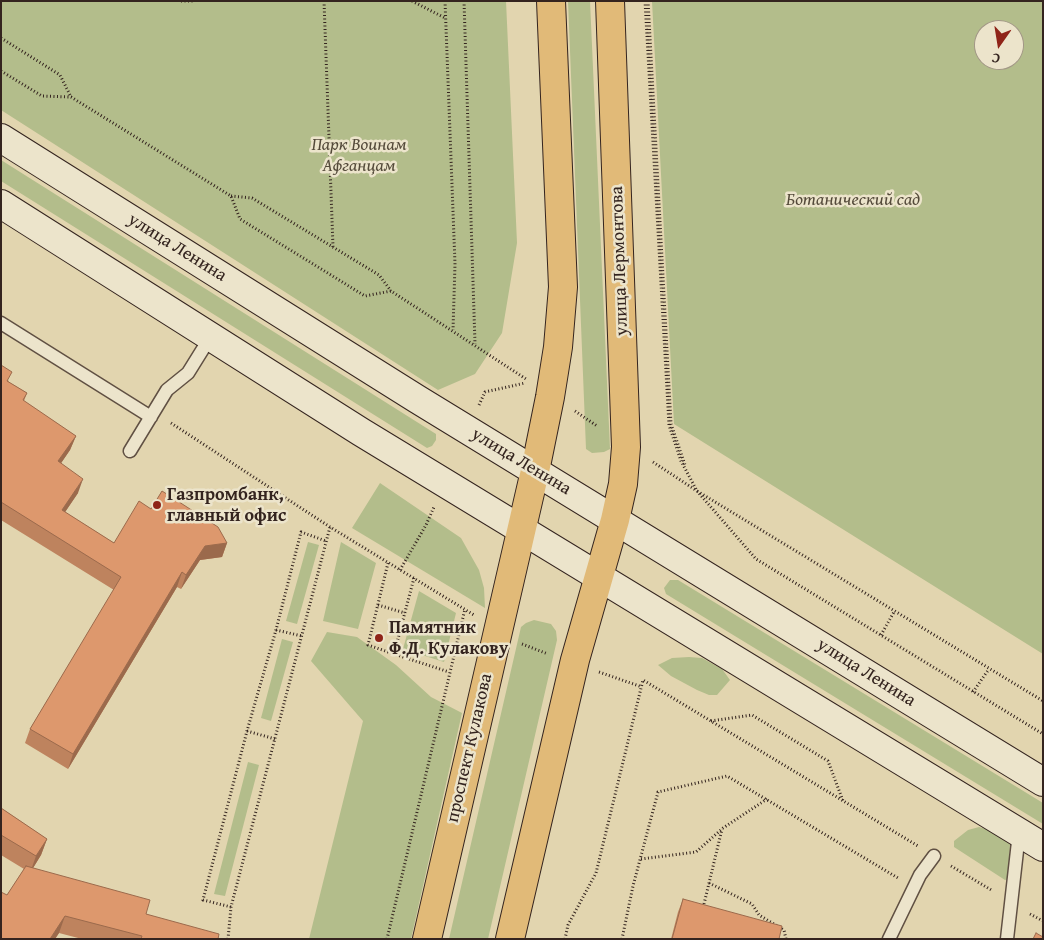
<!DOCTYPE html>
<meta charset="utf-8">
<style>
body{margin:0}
#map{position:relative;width:1044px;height:940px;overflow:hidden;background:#e2d5af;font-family:"Gentium Book Plus",serif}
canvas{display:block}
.frame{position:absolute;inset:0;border:2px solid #34241f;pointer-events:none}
.north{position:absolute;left:974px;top:20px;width:50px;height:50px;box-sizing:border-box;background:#ece4cb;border:1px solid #a29786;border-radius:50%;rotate:193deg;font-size:14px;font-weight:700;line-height:20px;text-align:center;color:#34241f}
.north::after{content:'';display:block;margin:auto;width:18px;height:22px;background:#8f2418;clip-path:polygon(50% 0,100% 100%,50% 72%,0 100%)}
</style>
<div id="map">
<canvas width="1044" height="940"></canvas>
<div class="frame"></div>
<div class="north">С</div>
</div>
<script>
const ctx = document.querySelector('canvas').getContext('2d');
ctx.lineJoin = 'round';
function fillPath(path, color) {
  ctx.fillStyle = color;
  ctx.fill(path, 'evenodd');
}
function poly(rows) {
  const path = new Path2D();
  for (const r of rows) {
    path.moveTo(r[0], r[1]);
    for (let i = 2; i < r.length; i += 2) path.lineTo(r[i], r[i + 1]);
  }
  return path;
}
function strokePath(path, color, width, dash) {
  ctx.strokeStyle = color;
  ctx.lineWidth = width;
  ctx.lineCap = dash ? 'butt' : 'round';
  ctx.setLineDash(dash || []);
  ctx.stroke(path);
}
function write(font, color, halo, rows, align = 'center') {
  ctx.font = font + ' "Gentium Book Plus",serif';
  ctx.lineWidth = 5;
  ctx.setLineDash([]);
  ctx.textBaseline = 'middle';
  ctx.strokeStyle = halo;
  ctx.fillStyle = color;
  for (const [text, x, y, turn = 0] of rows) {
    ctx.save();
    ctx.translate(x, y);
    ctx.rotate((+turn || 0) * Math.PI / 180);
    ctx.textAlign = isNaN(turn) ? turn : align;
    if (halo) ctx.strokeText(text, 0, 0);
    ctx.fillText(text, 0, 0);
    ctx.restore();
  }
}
const green = poly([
 [1,1,506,1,517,243,502,333,475,374,438,390,1,110],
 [568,1,590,1,610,449,604,452,592,453,586,449],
 [652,1,1043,1,1043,654,674,424],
 [984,30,1014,30,1014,60,984,60],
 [1,160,436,434,436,440,432,446,427,448,1,181],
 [380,483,461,538,479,570,484,588,485,608,352,528],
 [308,542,319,545,297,624,286,621],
 [341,542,376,563,358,629,323,621],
 [670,580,678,580,1043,803,1043,824,666,594,664,588],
 [419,591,456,613,444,662,403,649],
 [534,620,551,624,556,631,557,640,488,939,449,939,521,627,526,623],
 [327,632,357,637,396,665,431,697,462,713,411,939,309,939,363,721,311,661],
 [282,639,293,642,271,721,261,718],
 [689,657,702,658,722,669,730,680,717,695,709,695,697,690,671,676,658,665,672,658],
 [248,762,259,765,225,896,214,894],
 [979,827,989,830,1002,836,1010,844,1009,879,1005,880,954,847,954,841,968,830]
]);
const path = poly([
 [181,1,195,1],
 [324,1,333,247],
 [412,1,445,18],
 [445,1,455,264,453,330],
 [464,1,475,344],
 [645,1,669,425,681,461,697,491,1043,701],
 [648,1,671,424,685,465],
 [1,38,60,75,71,97],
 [1,71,42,96,71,97,231,196,240,219,365,296,391,291,526,379],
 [231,196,252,198,379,275,391,291],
 [479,405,485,392,525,383],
 [575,411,597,426],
 [171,423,330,527,474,615],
 [653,462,697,491,756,559,1043,734],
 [388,563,368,645,394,654],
 [400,570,426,525,434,507],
 [414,578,394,654,449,672],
 [378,605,405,613],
 [276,630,302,636],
 [881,635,894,612],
 [522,644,548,654],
 [599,672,642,687],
 [973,692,989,669],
 [711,721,752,715,828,761,843,801],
 [247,731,275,739],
 [641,859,696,852,723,828,767,799],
 [951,866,993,891],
 [709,883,752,904,759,915,784,930,786,939],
 [704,904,722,829],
 [231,907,203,900,247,731,276,630,301,532,326,541],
 [1030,914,1043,921],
 [228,939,231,907,330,527],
 [387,939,465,609],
 [565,939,568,925,596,873,643,680,918,846],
 [622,939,633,886,658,792,727,776,898,878]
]);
const service = poly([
 [1,323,151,417],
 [130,451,167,390,188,373,211,336],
 [889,939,920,875,934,856],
 [1007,939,1019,833]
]);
const secondary = poly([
 [1,138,417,399,1043,782],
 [1,204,361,432,1043,847]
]);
const primary = poly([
 [427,939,535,471,550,397,558,347,563,287,551,1],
 [510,939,575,660,615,520,623,484,626,447,610,1]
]);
const wall = poly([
 [1,365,9,382,27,393,24,401,76,436,70,450,61,463,78,493,65,512,114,543,151,509,227,543,222,557,200,560,181,589,177,587,68,769,25,743,30,729,114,590,1,520],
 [1,808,47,839,41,855,33,868,146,914,218,939,82,939,59,933,55,939,1,939,7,895,24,869,1,855],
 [683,899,779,939,671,939,678,912]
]);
const shadedWall = poly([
 [76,436,70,450,53,475,58,461],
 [83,479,78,493,57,524,62,510],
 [227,543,222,557,200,560,181,589,186,575,205,546],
 [182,572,177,587,68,769,73,754],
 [47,839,41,855,30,873,36,856],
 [65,916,59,933,55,939,50,939]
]);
const building = poly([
 [1,365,12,372,7,381,27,393,23,400,76,436,58,461,83,479,62,510,114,543,139,501,151,509,162,491,218,527,227,543,205,546,186,575,182,572,73,754,30,729,121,577,1,502,1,365],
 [1,808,47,839,36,856,1,835,1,808],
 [26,866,150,900,146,914,219,934,218,939,141,939,142,936,65,916,50,939,1,939,1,892,7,895,26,866],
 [683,899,782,926,779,939,672,939,683,899],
 [1036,933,1043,937,1043,939,1033,939,1036,933]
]);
const markers = [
 [157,505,5,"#8f2418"],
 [379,638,5,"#8f2418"]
];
const parkNames = [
 ["Парк Воинам",359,145],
 ["Афганцам",359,166],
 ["Ботанический сад",853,200]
];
const streetNames = [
 ["улица Ленина",177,248,32],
 ["улица Лермонтова",620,261,-92],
 ["улица Ленина",521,462,31],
 ["улица Ленина",866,673,32],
 ["проспект Кулакова",470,748,-77]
];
const poiNames = [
 ["Газпромбанк,",167,495],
 ["главный офис",167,516],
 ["Памятник",389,628],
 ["Ф.Д. Кулакову",389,649]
];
fillPath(green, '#b3bd8b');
strokePath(service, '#605043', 15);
strokePath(secondary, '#34241f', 30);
strokePath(primary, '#34241f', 30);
strokePath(path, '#34241f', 3, [1, 2.5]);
strokePath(service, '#ece4cb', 12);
strokePath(secondary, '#ece4cb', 28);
strokePath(primary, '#e1ba78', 28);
fillPath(wall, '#be835e');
fillPath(shadedWall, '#9b6a4c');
fillPath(building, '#dd986d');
strokePath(building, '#9b6a4c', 1);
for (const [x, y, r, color] of markers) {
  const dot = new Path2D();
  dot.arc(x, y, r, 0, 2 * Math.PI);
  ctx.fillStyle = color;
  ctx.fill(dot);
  strokePath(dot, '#ece4cb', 2);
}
write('italic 18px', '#544a3a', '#ece4cb', parkNames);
write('18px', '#34241f', '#ece4cb', streetNames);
write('bold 18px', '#34241f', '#ece4cb', poiNames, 'left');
</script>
